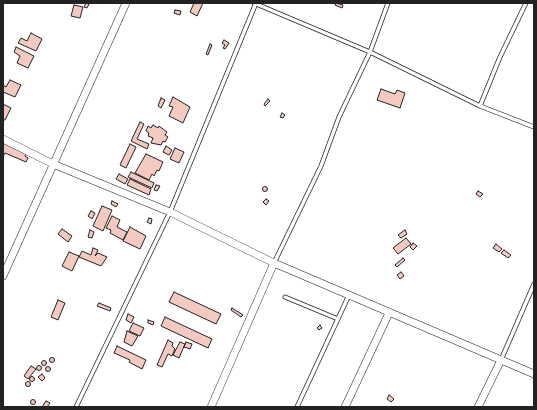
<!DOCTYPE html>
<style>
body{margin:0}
#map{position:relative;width:537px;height:410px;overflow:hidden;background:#fff;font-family:"Roboto Condensed",sans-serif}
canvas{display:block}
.frame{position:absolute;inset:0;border:4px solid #222;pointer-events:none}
</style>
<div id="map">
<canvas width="537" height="410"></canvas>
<div class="frame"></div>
</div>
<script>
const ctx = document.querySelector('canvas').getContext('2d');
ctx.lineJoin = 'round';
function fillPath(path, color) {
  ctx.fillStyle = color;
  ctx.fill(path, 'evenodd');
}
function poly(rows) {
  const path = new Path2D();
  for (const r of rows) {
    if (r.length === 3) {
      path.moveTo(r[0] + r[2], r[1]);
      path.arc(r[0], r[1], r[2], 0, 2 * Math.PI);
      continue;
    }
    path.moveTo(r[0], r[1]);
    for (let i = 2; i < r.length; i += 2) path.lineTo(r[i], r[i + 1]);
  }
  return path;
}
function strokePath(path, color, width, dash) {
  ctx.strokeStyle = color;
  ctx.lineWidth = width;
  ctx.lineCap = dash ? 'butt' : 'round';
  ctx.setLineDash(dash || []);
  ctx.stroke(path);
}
const building = poly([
 [86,3,89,4,87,8,84,7,86,3],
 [194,3,203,3,197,16,190,12,194,3],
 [336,3,343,5,342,8,335,5,336,3],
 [74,5,83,7,80,18,71,16,74,5],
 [175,10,181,11,180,15,174,13,175,10],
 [31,33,42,39,36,51,18,43,21,38,27,41,31,33],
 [224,40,229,43,225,49,223,48,225,45,222,43,224,40],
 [210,44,212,45,208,55,206,54,210,44],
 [16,47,34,56,28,68,17,63,20,56,14,52,16,47],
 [10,80,21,85,15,97,3,92,3,85,6,87,10,80],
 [381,89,395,94,397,90,405,93,400,108,377,100,381,89],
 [173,97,190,107,183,123,169,116,173,107,169,106,173,97],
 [161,98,165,100,161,108,158,106,161,98],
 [268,99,270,101,265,106,264,104,268,99],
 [3,104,11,108,5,120,3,120,3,104],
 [282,113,285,115,283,118,280,117,282,113],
 [140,122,144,124,137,139,149,144,147,149,131,141,140,122],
 [153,125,158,128,159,126,167,132,165,135,168,137,165,142,163,141,161,145,151,143,153,138,148,136,149,133,146,131,148,126,151,128,153,125],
 [3,143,26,154,25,156,28,158,26,162,5,153,3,157,3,143],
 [130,144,136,147,126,168,120,165,130,144],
 [166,146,172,150,169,155,163,152,166,146],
 [175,148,184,152,179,163,170,159,175,148],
 [146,154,163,162,159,171,157,170,154,176,152,174,149,180,135,173,146,154],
 [131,172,154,183,152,188,128,177,131,172],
 [119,174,128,179,125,184,116,179,119,174],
 [130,179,151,189,149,195,127,185,130,179],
 [156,185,160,186,157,191,154,190,156,185],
 [265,189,2.5],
 [478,191,483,194,480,197,476,194,478,191],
 [266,199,269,201,266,205,263,202,266,199],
 [112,201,118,204,116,207,111,204,112,201],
 [102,206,112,210,103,231,93,226,102,206],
 [91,211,95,213,92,219,88,216,91,211],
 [112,216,120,220,117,227,127,232,123,240,110,233,111,230,106,228,112,216],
 [149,218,152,219,151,224,147,222,149,218],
 [130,227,146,236,140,249,123,241,130,227],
 [62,229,72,236,68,242,58,234,62,229],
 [90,230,94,232,92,238,88,237,90,230],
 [405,230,407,234,401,238,398,235,405,230],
 [406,238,411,244,398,254,393,248,406,238],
 [413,243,417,246,413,250,410,247,413,243],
 [496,244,502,249,499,252,493,248,496,244],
 [93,248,98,250,95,256,98,253,107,257,101,266,79,257,82,251,91,255,93,248],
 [504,250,511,255,508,258,501,253,504,250],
 [69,252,79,256,72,271,62,266,69,252],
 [403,258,405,260,397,267,395,265,403,258],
 [401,272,404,276,400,279,397,275,401,272],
 [174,292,221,314,216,324,169,302,174,292],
 [58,300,65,303,58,320,51,317,58,300],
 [99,303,111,308,110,311,97,306,99,303],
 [232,308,243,315,241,317,231,310,232,308],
 [128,314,134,317,131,323,126,320,128,314],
 [165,317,212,339,208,348,161,326,165,317],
 [148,320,154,322,153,325,148,323,148,320],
 [133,323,144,328,140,336,129,331,133,323],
 [320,325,322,328,319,330,317,328,320,325],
 [127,331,138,336,132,346,124,342,127,331],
 [168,340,173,343,172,346,175,349,172,356,168,354,162,367,157,365,168,340],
 [180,342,185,344,179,358,173,355,180,342],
 [186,342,192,344,190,349,184,347,186,342],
 [117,346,146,360,142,369,129,362,130,360,114,353,117,346],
 [52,360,2.5],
 [44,363,2.5],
 [39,368,2.5],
 [31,366,36,369,28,379,24,376,31,366],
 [48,369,2.5],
 [42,374,45,378,42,381,38,377,42,374],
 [32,379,2.5],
 [28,384,2.5],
 [389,395,394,399,391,402,387,399,389,395],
 [33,402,2.5],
 [46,401,50,403,47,407,42,407,46,401]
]);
const lane = poly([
 [254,3,370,52,480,106,500,57,526,3],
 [480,106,534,127],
 [274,263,321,166,339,117,370,52,388,3],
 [285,297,338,319],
 [501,360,534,284],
 [76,407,170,212,256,3],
 [297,407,349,295]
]);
const street = poly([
 [3,139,53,164,170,212,274,263,534,374],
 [3,276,126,3],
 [211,407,274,263],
 [345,407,389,313],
 [478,407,501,360]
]);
fillPath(building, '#f3c9c0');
strokePath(building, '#222', 1);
strokePath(lane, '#222', 5);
strokePath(street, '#222', 8);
strokePath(lane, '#fff', 3.5);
strokePath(street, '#fff', 7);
</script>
